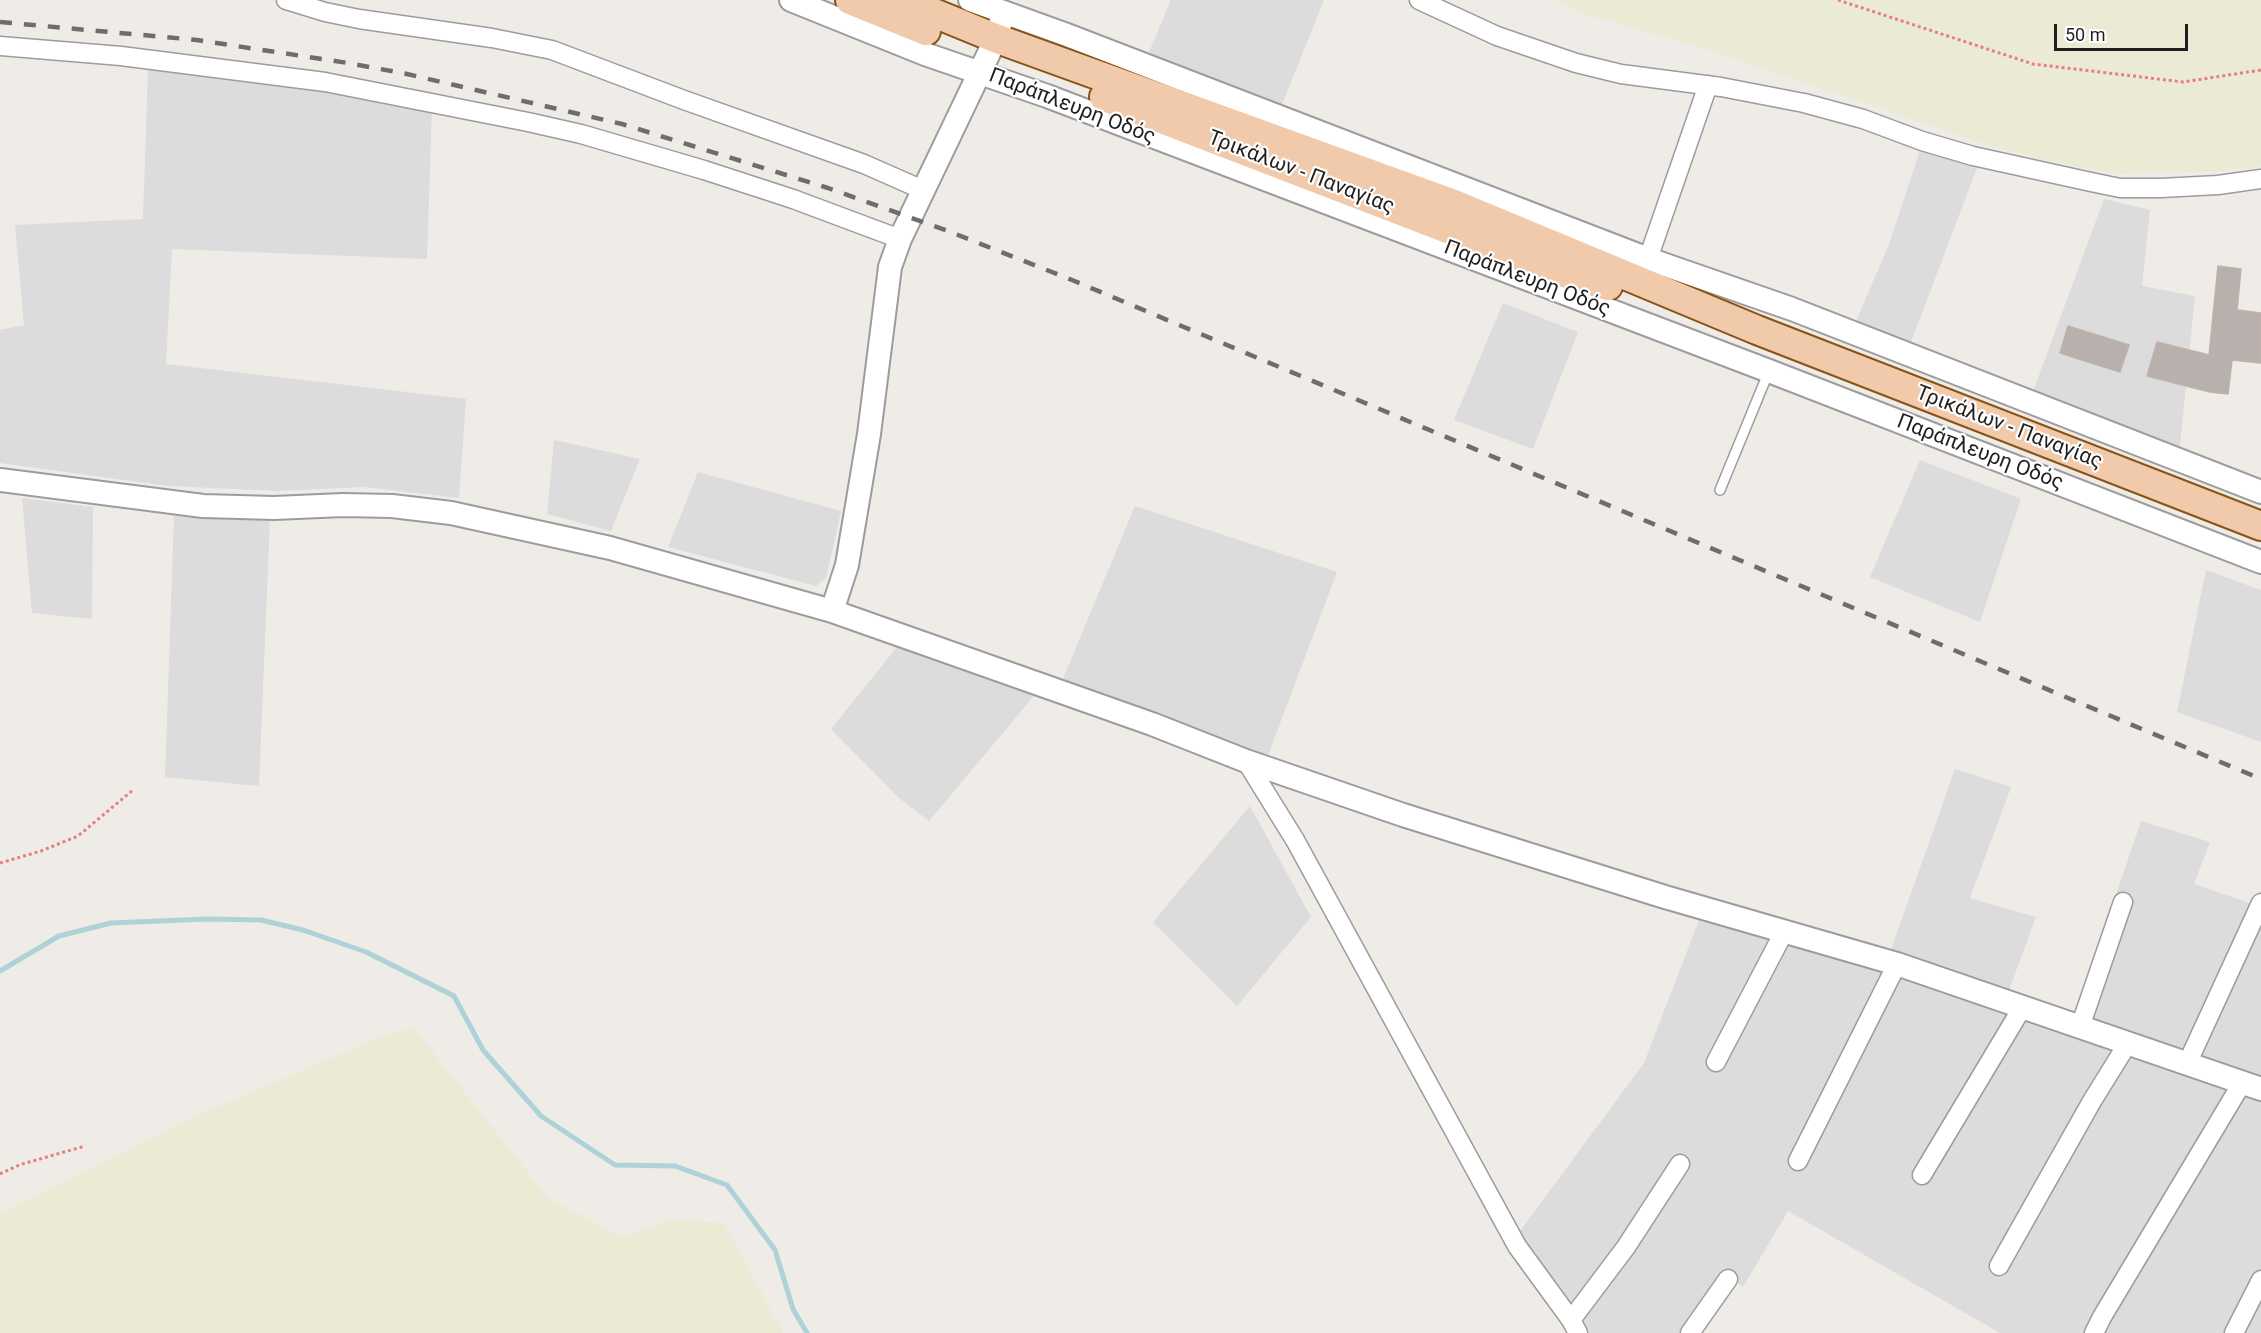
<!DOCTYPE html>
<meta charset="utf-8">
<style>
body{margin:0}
#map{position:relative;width:2261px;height:1333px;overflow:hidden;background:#efebe7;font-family:Roboto,sans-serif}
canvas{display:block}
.scale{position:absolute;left:2054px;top:24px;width:134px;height:27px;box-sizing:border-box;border:3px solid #1f1f1f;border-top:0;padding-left:8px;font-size:18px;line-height:21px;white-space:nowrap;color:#1f1f1f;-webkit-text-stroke:4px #fff;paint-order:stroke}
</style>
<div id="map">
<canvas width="2261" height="1333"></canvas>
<div class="scale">50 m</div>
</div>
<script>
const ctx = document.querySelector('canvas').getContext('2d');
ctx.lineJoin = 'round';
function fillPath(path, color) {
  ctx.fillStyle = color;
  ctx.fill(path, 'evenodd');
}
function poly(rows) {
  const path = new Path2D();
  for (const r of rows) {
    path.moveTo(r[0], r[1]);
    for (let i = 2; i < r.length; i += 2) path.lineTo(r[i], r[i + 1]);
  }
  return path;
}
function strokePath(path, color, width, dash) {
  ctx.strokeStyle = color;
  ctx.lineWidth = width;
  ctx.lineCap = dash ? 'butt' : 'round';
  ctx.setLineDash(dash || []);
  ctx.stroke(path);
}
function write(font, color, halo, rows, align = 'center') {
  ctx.font = font + ' Roboto,sans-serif';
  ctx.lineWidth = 4.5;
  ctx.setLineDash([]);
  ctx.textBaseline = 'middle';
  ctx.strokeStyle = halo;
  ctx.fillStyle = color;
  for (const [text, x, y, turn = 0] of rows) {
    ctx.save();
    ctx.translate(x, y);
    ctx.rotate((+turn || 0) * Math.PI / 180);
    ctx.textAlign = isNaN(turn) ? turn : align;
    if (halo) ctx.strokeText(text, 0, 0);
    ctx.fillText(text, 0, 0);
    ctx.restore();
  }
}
const residential = poly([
 [1171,0,1324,0,1279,112,1146,59],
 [148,69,281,83,359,99,432,108,427,259,172,249,166,364,466,399,459,498,365,487,278,491,168,486,0,463,0,330,24,325,15,225,143,219],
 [1920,150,1977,168,1908,350,1854,326,1889,244],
 [2104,199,2150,210,2142,286,2195,296,2179,455,2031,397],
 [1503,303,1578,332,1533,449,1454,420],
 [554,440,640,459,611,531,547,514],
 [1920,460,2021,499,1980,622,1870,577],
 [698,472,841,511,826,578,816,586,668,547],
 [22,498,93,507,92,619,32,613],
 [1135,506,1337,572,1267,758,1062,681],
 [174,516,270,519,259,786,165,777],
 [2206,570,2261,590,2261,742,2177,712],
 [897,647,1034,696,929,821,899,798,831,729],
 [1955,769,2011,787,1970,898,2036,917,2002,1009,2069,1033,2141,821,2210,842,2194,884,2261,907,2261,1333,2000,1333,1788,1211,1743,1287,1725,1272,1682,1333,1588,1333,1571,1304,1540,1266,1520,1231,1644,1063,1699,920,1883,972],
 [1250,806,1311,917,1237,1006,1153,922]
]);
const farmland = poly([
 [1555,0,2261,0,2261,166,2217,171,2121,174,2064,164,1990,146,1700,47,1578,12],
 [414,1028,548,1198,622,1237,673,1220,724,1223,783,1333,0,1333,0,1213,201,1114,385,1035]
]);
const stream = poly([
 [0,971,59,936,111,923,206,919,261,920,303,930,366,952,454,996,483,1050,541,1116,615,1165,675,1166,727,1185,775,1250,793,1309,807,1333]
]);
const building = poly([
 [2218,266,2241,269,2237,310,2261,313,2261,363,2232,360,2228,394,2210,392,2147,376,2157,342,2209,355,2218,266],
 [2068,326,2129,345,2120,372,2060,353,2068,326]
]);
const path = poly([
 [1838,0,2033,64,2183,82,2261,70],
 [0,863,41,851,78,836,133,790],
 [0,1174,19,1165,85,1146]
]);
const service = poly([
 [1720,490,1769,371]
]);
const minor = poly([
 [286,0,325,12,359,19,492,38,552,50,684,100,864,164,923,190],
 [1419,0,1497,36,1576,63,1621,74,1721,87,1804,103,1863,119,1922,141,1973,156,2091,182,2120,188,2161,188,2218,185,2261,179],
 [0,46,121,56,325,82,528,122,581,134,704,170,793,199,900,239],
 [1648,259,1708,85],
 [1246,761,1295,840,1517,1246,1571,1320,1578,1333],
 [2080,1027,2123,902],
 [1716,1062,1785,930],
 [2187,1064,2261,903],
 [1798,1161,1897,964],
 [1922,1175,2022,1008],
 [1999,1266,2092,1101,2128,1043],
 [1571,1320,1626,1247,1680,1164],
 [1690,1333,1728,1279],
 [2094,1333,2102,1317,2242,1083],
 [2234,1333,2261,1280]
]);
const tertiary = poly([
 [791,0,925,54,1047,96,1769,371,2261,562],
 [970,0,1067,35,1648,259,1792,309,2261,492],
 [0,480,203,506,274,508,343,505,392,506,451,513,610,548,832,611,1152,724,1246,761,1403,815,1665,897,1897,964,2261,1089],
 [832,611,847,565,869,434,890,267,900,239,989,53,1001,22]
]);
const primary = poly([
 [850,0,926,31],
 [902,0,995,38,1454,204,1757,330,2261,526],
 [1104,97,1554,270,1608,286]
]);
const rail = poly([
 [0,22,197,40,348,63,407,74,622,124,828,188,948,231,1072,280,2261,779]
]);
const streetNames = [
 ["Παράπλευρη Οδός",1072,107,21],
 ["Τρικάλων - Παναγίας",1301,173,21],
 ["Παράπλευρη Οδός",1527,279,21],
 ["Τρικάλων - Παναγίας",2009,428,21],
 ["Παράπλευρη Οδός",1980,453,21]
];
fillPath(residential, '#dddcdc');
fillPath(farmland, '#ebead5');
strokePath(stream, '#add2d7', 5);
fillPath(building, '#b8b0ad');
strokePath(building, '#bfb1ab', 1.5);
strokePath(service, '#9c9c9c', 12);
strokePath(minor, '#9c9c9c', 21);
strokePath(tertiary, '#9c9c9c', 26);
strokePath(primary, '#885313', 32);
strokePath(path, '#e87e80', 3, [3, 3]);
strokePath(service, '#fff', 9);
strokePath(minor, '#fff', 18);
strokePath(tertiary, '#fff', 22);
strokePath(primary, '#f0caaa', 28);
strokePath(rail, '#6d6d6d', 4.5, [12, 12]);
write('21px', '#1f1f1f', '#fff', streetNames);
</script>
